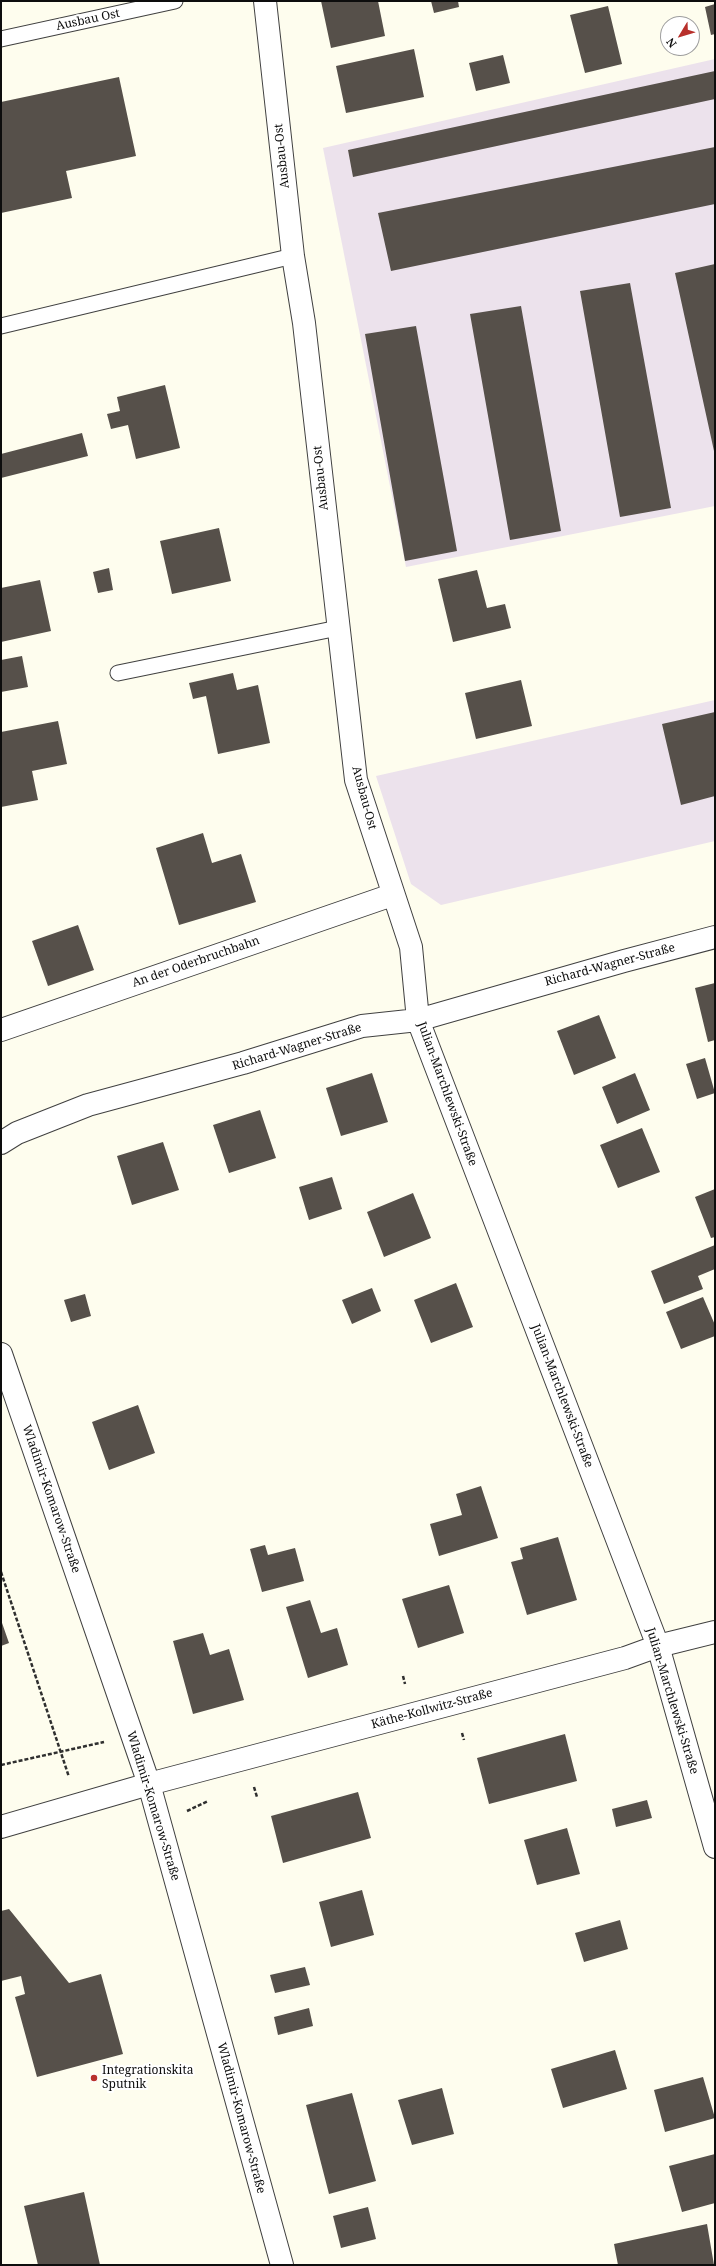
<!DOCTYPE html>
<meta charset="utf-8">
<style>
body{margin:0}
#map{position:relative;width:716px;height:2266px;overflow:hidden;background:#fefdee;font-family:"Noto Serif",serif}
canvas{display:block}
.frame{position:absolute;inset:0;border:2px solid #0d0d0d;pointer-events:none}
.north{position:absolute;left:660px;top:16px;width:40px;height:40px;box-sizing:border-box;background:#fff;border:1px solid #9e9e9e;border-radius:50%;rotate:232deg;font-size:11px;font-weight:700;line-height:16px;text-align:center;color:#0d0d0d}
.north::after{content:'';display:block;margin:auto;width:14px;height:18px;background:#b8302b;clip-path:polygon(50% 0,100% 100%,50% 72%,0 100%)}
</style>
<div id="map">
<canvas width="716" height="2266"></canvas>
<div class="frame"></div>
<div class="north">N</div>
</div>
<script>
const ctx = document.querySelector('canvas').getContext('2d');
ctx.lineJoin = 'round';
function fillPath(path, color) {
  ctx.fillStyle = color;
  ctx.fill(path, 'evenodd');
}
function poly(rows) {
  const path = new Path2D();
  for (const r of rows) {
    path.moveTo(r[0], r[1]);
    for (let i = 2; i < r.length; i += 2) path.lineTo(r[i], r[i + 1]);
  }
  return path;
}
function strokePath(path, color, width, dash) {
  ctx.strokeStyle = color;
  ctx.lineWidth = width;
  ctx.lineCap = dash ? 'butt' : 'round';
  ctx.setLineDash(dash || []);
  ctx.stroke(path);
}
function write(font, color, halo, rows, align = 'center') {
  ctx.font = font + ' "Noto Serif",serif';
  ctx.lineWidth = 4;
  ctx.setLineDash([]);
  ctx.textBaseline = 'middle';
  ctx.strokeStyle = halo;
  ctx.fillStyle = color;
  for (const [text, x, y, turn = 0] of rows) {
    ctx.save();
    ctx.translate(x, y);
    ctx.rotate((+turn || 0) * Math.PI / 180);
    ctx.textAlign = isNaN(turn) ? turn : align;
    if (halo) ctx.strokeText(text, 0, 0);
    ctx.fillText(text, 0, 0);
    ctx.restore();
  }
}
const industrial = poly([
 [715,59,715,506,406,567,323,148],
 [715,700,715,841,441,905,411,884,376,776]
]);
const building = poly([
 [321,1,378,1,385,36,331,48],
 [431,1,458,1,459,7,434,13],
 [715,4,715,34,711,35,705,7],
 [608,6,622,64,585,73,570,15],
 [414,49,424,97,346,113,336,66],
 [503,55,510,83,476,91,469,63],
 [715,71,715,99,353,177,348,150],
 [119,77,136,156,66,171,72,198,1,213,1,102],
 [715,147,715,204,391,271,378,213],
 [715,264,715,451,714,451,675,273],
 [630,283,671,508,620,517,580,291],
 [521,306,561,531,510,540,470,314],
 [416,326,457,551,405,561,365,334],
 [165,385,180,448,136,459,128,425,111,429,107,414,120,411,117,397],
 [82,433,88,456,1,478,1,454],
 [219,528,231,581,172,594,160,541],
 [109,568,113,590,98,593,93,572],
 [477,570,487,608,505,604,511,628,453,642,438,579],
 [40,580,51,631,1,642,1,588],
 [22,656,28,687,1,692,1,660],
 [233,673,237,690,258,685,270,743,218,754,206,696,193,699,189,683],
 [521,680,532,726,476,739,465,693],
 [715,712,715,796,681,805,662,724],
 [58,721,67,764,32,771,38,800,1,807,1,732],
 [203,833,212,863,241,854,256,902,179,925,156,848],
 [78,925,94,970,48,986,32,941],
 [715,983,715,1040,708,1042,695,988],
 [599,1015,616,1058,574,1075,557,1031],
 [705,1058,715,1093,697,1099,686,1064],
 [372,1073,388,1122,341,1136,326,1088],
 [635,1073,650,1110,617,1124,602,1087],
 [260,1110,276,1158,229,1173,213,1125],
 [642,1128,660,1172,618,1188,600,1145],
 [163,1142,179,1190,132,1205,117,1156],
 [332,1177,342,1209,309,1220,299,1187],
 [715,1189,715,1237,711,1238,695,1197],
 [413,1193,431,1238,384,1257,367,1212],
 [715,1245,715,1269,698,1276,703,1289,664,1304,651,1271],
 [456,1283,473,1327,431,1343,414,1300],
 [372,1288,381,1311,352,1324,342,1300],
 [85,1294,91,1316,71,1322,64,1300],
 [703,1297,715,1325,715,1336,681,1349,666,1312],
 [138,1405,155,1453,109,1470,92,1422],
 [481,1486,498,1538,439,1556,430,1524,462,1515,456,1494],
 [558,1537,577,1600,527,1615,511,1562,523,1559,520,1548],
 [265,1545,268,1555,295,1548,304,1581,262,1592,250,1549],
 [449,1585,464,1633,418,1648,402,1599],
 [310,1600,321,1633,337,1628,348,1665,308,1678,286,1607],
 [1,1620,9,1643,1,1646],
 [203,1633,210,1655,229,1649,244,1700,193,1714,173,1641],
 [565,1734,577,1781,489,1804,477,1758],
 [358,1792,371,1838,283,1863,271,1816],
 [647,1800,652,1818,616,1827,612,1809],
 [567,1828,580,1874,537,1885,524,1840],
 [362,1890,374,1935,331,1947,319,1902],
 [9,1909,69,1983,101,1974,123,2054,37,2077,15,1997,25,1994,21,1976,1,1981,1,1911],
 [620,1920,628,1949,584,1962,575,1933],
 [305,1967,310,1985,275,1993,270,1975],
 [309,2008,313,2026,278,2035,274,2017],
 [615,2050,627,2089,563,2108,551,2069],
 [703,2077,715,2118,665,2132,654,2090],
 [442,2088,454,2134,412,2145,398,2100],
 [352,2093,376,2181,329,2194,306,2105],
 [715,2154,715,2203,682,2212,669,2166],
 [84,2192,100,2265,38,2265,24,2206],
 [368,2207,376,2239,341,2248,333,2216],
 [707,2224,714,2265,618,2265,614,2244]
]);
const path = poly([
 [1,1572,69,1777],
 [403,1676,405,1684],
 [462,1733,464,1740],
 [1,1765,104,1742],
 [254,1787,257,1797],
 [187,1811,208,1801]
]);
const service = poly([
 [1,39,175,1],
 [1,326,293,256],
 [118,673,338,628]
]);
const minor = poly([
 [265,1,293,256,304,323,356,780,411,947,418,1020,658,1646,715,1847],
 [1,1030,392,895],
 [1,1143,17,1133,88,1105,243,1063,362,1026,418,1020,624,961,715,937],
 [1,1354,149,1784,282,2265],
 [1,1827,149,1784,625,1658,658,1646,715,1632]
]);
const markers = [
 [94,2078,4,"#b8302b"]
];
const streetNames = [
 ["Ausbau Ost",88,20,-12],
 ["Ausbau-Ost",282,156,-96],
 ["Ausbau-Ost",321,478,-96],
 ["Ausbau-Ost",364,798,75],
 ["An der Oderbruchbahn",196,962,-19],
 ["Richard-Wagner-Straße",610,965,-15],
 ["Richard-Wagner-Straße",297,1047,-17],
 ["Julian-Marchlewski-Straße",447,1094,70],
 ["Julian-Marchlewski-Straße",562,1396,69],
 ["Wladimir-Komarow-Straße",51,1499,71],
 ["Julian-Marchlewski-Straße",672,1701,73],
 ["Käthe-Kollwitz-Straße",432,1709,-15],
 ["Wladimir-Komarow-Straße",153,1806,73],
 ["Wladimir-Komarow-Straße",241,2118,75]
];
const poiNames = [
 ["Integrationskita",102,2071],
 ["Sputnik",102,2085]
];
fillPath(industrial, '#ece2ec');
fillPath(building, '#56504a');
strokePath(service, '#404040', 17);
strokePath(minor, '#404040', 24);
strokePath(path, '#2f2f2f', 2.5, [4, 2]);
strokePath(service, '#fff', 15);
strokePath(minor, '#fff', 22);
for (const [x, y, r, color] of markers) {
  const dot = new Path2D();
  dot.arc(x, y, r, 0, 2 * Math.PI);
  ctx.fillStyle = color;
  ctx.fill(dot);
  strokePath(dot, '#fff', 1.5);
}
write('12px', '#0d0d0d', '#fff', streetNames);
write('12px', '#0d0d0d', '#fff', poiNames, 'left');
</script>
